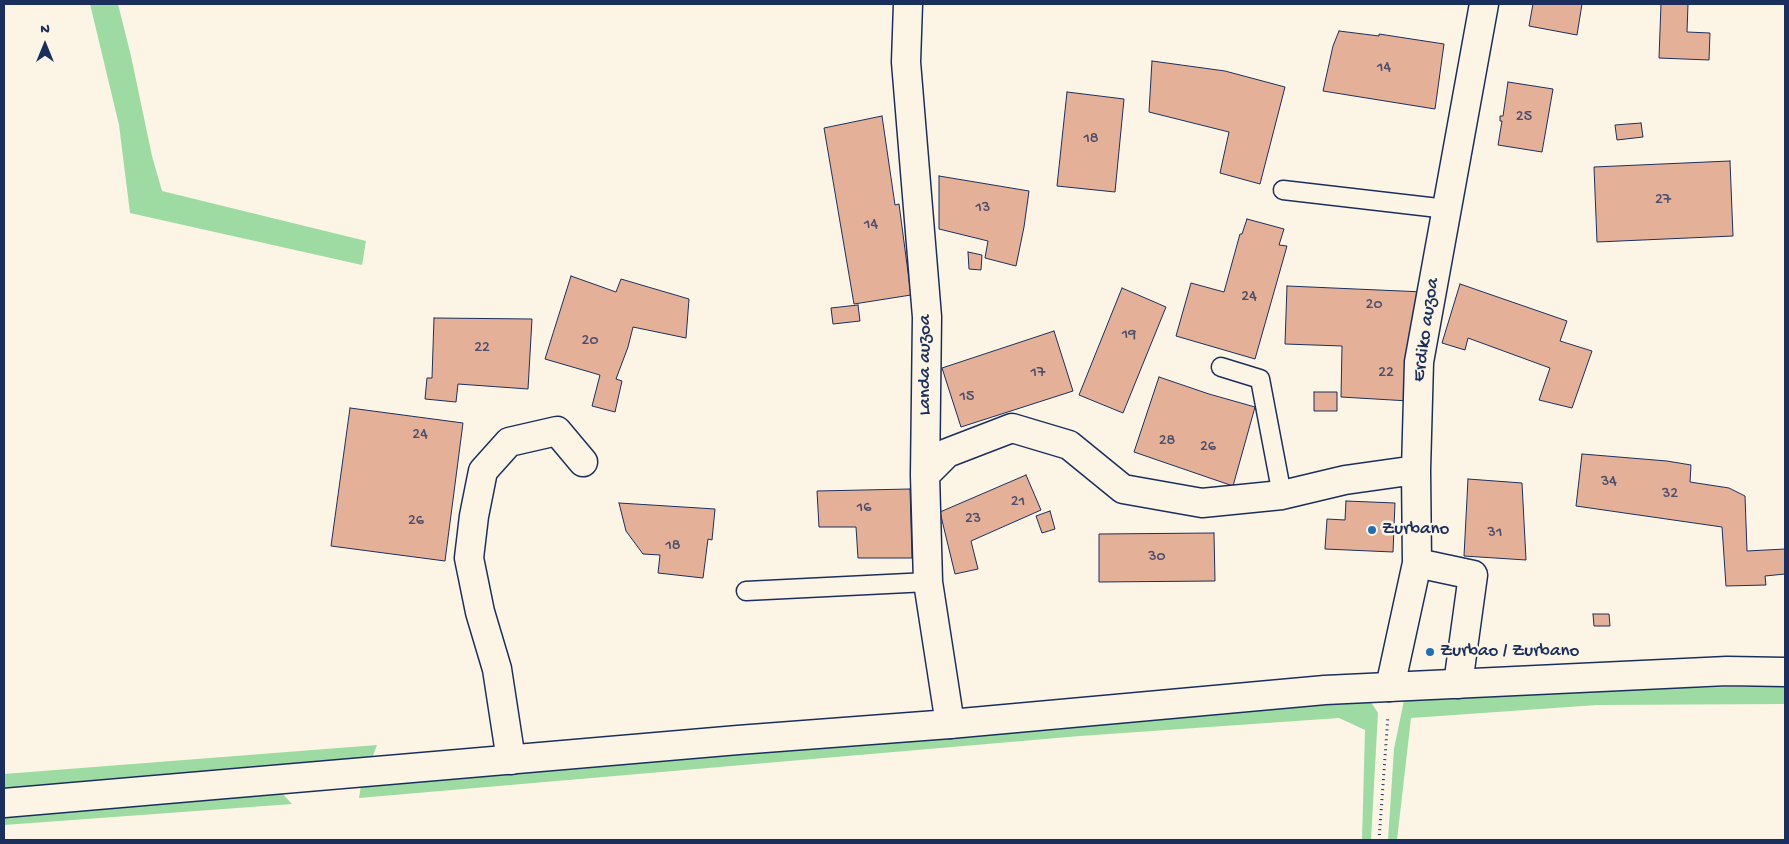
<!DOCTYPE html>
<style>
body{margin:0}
#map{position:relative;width:1789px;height:844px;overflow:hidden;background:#fcf5e5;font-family:"Gochi Hand",sans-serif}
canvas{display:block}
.frame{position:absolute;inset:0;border:5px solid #1b2f5e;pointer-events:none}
.north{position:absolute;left:20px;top:20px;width:50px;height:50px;-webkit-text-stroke:4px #fcf5e5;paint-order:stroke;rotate:0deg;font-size:14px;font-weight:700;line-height:20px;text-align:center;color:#1b2f5e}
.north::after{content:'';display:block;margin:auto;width:18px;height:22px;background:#1b2f5e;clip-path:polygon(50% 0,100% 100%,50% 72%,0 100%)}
</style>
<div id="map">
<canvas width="1789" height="844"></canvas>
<div class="frame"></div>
<div class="north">N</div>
</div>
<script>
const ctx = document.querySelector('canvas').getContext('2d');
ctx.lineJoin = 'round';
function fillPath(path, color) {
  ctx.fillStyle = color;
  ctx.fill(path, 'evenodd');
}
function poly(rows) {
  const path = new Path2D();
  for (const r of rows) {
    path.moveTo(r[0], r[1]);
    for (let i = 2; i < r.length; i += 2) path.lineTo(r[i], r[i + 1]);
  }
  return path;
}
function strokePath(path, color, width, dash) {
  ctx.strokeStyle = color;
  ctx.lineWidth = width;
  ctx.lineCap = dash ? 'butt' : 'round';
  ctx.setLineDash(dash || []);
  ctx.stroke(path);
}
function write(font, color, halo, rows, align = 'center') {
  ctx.font = font + ' "Gochi Hand",sans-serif';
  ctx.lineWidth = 5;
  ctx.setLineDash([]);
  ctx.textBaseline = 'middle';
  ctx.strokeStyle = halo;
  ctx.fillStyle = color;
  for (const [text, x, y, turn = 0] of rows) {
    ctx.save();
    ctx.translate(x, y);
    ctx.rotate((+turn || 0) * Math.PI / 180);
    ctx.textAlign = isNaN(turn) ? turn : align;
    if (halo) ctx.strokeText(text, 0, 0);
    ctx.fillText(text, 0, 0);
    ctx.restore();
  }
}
const green = poly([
 [90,4,118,4,131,56,152,156,162,191,366,241,362,265,130,213,119,125],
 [1785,686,1785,704,1597,705,1411,718,1397,840,1388,840,1394,749,1404,700,1619,689],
 [1353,702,1371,702,1378,713,1371,840,1362,840,1365,730,1339,718,1080,736,359,798,361,785,1074,721],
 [377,745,371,761,4,798,4,774],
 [280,791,292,804,4,825,4,815]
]);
const building = poly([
 [1533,4,1582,4,1577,35,1529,26,1533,4],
 [1661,4,1688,4,1687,32,1710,33,1709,60,1659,58,1661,4],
 [1339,31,1379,36,1379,34,1444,44,1435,109,1323,91,1333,46,1339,31],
 [1152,61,1225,71,1285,87,1260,184,1220,173,1229,132,1149,112,1152,61],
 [1508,82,1553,89,1542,152,1498,145,1502,121,1500,121,1500,116,1503,116,1508,82],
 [1067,92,1124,99,1115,192,1057,186,1067,92],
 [882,116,895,205,899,204,911,295,854,304,824,128,882,116],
 [1641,123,1643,137,1617,140,1615,125,1641,123],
 [1730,161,1733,236,1597,242,1594,167,1730,161],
 [939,176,1029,191,1024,227,1016,266,985,258,988,241,939,229,939,176],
 [1247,219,1284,229,1279,245,1287,246,1255,359,1176,336,1191,283,1224,292,1240,234,1242,234,1247,219],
 [968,252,982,255,981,270,969,269,968,252],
 [571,276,616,292,621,279,689,299,686,338,633,327,628,347,616,379,622,381,615,412,592,406,600,375,545,359,571,276],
 [1460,284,1567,321,1560,341,1592,351,1572,408,1539,400,1550,368,1468,338,1465,350,1442,343,1460,284],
 [1287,286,1424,292,1409,401,1341,397,1342,346,1285,344,1287,286],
 [1122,288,1166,307,1123,413,1079,395,1122,288],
 [858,305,860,321,833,324,831,308,858,305],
 [434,318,532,319,528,389,458,384,456,402,425,399,427,378,432,378,434,318],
 [1054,331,1073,391,961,427,942,368,1054,331],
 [1159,377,1209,394,1255,407,1233,486,1134,452,1159,377],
 [1314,392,1337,392,1337,411,1314,411,1314,392],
 [350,408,463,423,445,561,331,546,350,408],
 [1582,454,1667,461,1691,465,1690,482,1729,488,1745,496,1747,551,1785,549,1785,574,1765,576,1766,585,1726,586,1722,527,1576,506,1582,454],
 [1026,475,1041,510,971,541,978,569,955,574,940,512,1026,475],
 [1468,479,1522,483,1526,560,1464,556,1468,479],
 [910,489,912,558,858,558,856,527,819,527,817,491,910,489],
 [1346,501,1395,503,1393,552,1325,549,1327,519,1345,520,1346,501],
 [619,503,715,509,712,540,708,539,703,578,658,573,660,555,643,554,626,531,619,503],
 [1050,511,1055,529,1042,533,1036,516,1050,511],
 [1214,533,1215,581,1099,582,1099,534,1214,533],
 [1593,614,1609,614,1610,626,1594,626,1593,614]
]);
const path = poly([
 [1379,840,1388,716]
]);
const service = poly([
 [1283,190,1447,209],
 [1221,367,1260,379,1282,495],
 [746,591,928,582]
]);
const minor = poly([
 [908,4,906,62,927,317,925,475,928,582,950,724],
 [925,475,947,453,1012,428,1069,445,1123,489,1202,503,1282,495,1345,480,1416,470],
 [1417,563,1473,575,1458,684],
 [1390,687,1417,563,1416,470,1419,362,1484,4],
 [511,760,497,669,480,612,469,558,474,516,483,471,509,442,557,431,583,462]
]);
const tertiary = poly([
 [4,803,738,740,950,724,1325,690,1727,671,1785,672]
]);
const markers = [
 [1372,530,5,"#1f6fb2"],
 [1430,652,5,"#1f6fb2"]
];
const numberNames = [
 ["14",1384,69],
 ["25",1524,118],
 ["18",1091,140],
 ["27",1663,201],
 ["13",983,209],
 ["14",871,226],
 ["24",1249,298],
 ["20",1374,306],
 ["19",1129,336],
 ["20",590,342],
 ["22",482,349],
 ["17",1038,374],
 ["22",1386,374],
 ["15",967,398],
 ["24",420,436],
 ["28",1167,442],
 ["26",1208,448],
 ["34",1609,483],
 ["32",1670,495],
 ["21",1018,503],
 ["16",864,509],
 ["23",973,520],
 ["26",416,522],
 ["31",1495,534],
 ["18",673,547],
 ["30",1157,558]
];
const streetNames = [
 ["Erdiko auzoa",1427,330,-82],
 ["Landa auzoa",926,365,-90]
];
const poiNames = [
 ["Zurbano",1382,530],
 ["Zurbao / Zurbano",1440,652]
];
fillPath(green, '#9ddba2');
fillPath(building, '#e4b098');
strokePath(building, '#1b2f5e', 1);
strokePath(service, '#1b2f5e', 21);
strokePath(minor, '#1b2f5e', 31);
strokePath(tertiary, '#1b2f5e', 31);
strokePath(path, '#1b2f5e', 3, [1, 4]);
strokePath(service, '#fcf5e5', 18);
strokePath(minor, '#fcf5e5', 28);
strokePath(tertiary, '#fcf5e5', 28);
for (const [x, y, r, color] of markers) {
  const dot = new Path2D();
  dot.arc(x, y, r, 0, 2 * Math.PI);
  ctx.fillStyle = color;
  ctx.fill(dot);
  strokePath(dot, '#fcf5e5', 2);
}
write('16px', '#4d4f6c', null, numberNames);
write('19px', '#1b2f5e', '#fcf5e5', streetNames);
write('19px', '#1b2f5e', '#fcf5e5', poiNames, 'left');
</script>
